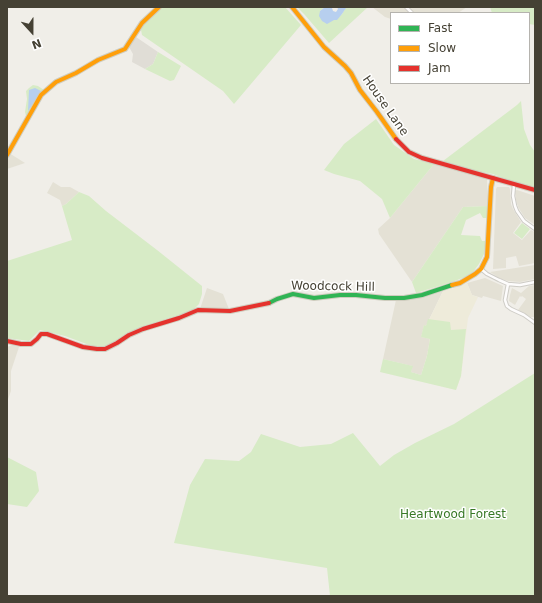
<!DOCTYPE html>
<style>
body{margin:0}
#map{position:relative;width:542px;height:603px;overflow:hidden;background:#f0eee8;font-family:"DejaVu Sans",sans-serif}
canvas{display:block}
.frame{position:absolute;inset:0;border:8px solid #454134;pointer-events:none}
.legend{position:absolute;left:390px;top:12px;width:140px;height:72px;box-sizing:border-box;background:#fff;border:1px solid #b5b3ae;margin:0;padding:5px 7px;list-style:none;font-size:12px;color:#454134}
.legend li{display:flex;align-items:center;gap:8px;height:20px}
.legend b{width:20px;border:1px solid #b5b3ae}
.north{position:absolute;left:12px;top:12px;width:40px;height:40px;-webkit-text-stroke:3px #fff;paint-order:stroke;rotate:159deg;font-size:11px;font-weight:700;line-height:16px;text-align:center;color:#454134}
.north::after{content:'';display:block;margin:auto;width:14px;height:18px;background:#454134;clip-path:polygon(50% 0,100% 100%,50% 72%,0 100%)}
</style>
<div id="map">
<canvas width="542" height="603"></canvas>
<div class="frame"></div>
<ul class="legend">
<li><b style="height:5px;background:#30b455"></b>Fast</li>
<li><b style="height:5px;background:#ff9f0a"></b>Slow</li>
<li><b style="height:5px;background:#e5322d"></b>Jam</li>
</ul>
<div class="north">N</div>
</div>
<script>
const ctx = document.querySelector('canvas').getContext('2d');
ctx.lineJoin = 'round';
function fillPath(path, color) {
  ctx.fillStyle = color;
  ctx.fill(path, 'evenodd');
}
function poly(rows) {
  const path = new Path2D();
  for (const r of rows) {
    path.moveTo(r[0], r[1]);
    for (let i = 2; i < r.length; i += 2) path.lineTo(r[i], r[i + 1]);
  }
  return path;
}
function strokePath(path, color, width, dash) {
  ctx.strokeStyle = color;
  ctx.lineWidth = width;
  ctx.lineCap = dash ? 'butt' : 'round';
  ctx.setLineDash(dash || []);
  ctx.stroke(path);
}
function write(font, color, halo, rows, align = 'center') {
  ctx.font = font + ' "DejaVu Sans",sans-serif';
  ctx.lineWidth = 3;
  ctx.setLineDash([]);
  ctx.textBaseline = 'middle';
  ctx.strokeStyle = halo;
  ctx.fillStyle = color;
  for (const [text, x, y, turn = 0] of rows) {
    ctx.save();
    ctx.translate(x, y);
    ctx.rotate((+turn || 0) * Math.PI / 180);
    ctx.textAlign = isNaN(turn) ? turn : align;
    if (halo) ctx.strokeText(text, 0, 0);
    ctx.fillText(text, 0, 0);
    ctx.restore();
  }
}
const residential = poly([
 [372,7,467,7,458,13,391,13,391,19,385,17],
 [9,153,25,163,7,169,7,160],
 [434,164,487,179,488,206,463,207,412,282,379,234,378,229,390,218],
 [53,182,61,187,70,187,79,192,66,204,62,206,60,200,47,193],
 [497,187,509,187,510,189,511,204,513,209,521,222,513,233,522,240,531,230,535,232,535,263,519,266,516,256,506,258,506,268,493,269,496,189],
 [517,190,535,196,535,225,525,218,518,207,516,200,515,191],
 [535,265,535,279,520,282,508,281,501,279,490,272],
 [485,278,503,286,501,301,483,296,482,298,472,295,467,283],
 [535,285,535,317,531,317,518,310,526,299,522,296,521,297,520,296,515,305,509,301,510,295,512,288,521,293,529,286],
 [207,288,223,294,229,309,200,309],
 [443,291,426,326,430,339,427,356,421,375,411,372,412,366,383,359,396,300,421,297],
 [12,345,19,347,11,371,11,391,7,402,7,347]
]);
const industrial = poly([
 [136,37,158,52,153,64,145,69,132,62,133,54,129,47]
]);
const education = poly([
 [467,283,472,295,478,297,468,318,461,376,456,390,420,381,427,356,430,339,421,337,424,325,426,326,443,291,455,288]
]);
const green = poly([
 [162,7,285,7,301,25,234,104,223,91,142,35,141,30,145,23],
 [297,7,325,7,320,11,334,20,342,14,346,7,368,7,329,43,304,14],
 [490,7,535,7,535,25,529,24,529,13,492,13],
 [158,52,181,66,174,80,170,81,145,69,153,64],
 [33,85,38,86,44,90,26,116,25,112,27,99,26,91,29,88],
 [521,101,524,129,530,145,535,152,535,188,515,183,493,174,476,171,443,161,517,105],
 [376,119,394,145,414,159,434,164,390,218,382,199,360,181,334,174,324,170,344,144],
 [79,192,89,196,106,211,157,250,202,286,202,294,199,304,193,310,181,315,167,319,129,333,112,344,103,348,92,346,65,336,40,330,29,341,7,338,7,261,72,240,62,206,66,204],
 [488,206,487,218,483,218,480,213,466,220,461,235,480,236,482,241,486,241,484,254,479,264,473,272,465,277,452,282,416,293,412,282,463,207],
 [522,223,530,229,522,239,514,233],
 [428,319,450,322,451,330,466,329,461,376,456,390,380,372,383,359,413,366,411,372,421,375,427,356,430,339,421,337,424,325,426,326],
 [535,373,535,596,330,596,327,568,174,543,190,485,205,459,239,461,251,452,261,434,300,447,331,444,353,433,380,466,394,455,415,443,454,424],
 [7,457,36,472,39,491,27,507,7,504]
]);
const water = poly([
 [325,7,336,7,333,7,332,8,333,11,336,12,338,9,337,7,346,7,346,8,342,14,337,20,334,20,327,24,322,21,319,16,320,11],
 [35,88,41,91,28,111,29,90]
]);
const street = poly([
 [406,7,412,13],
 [514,185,513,196,515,206,517,211,524,221,535,229],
 [481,269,487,274,499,280,508,284,520,285,535,282],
 [508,284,505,300,507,306,511,309,524,315,535,323]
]);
const fast = poly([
 [269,303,277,299,293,294,314,298,340,295,356,295,385,298,404,298,422,295,452,285]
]);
const slow = poly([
 [292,7,324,47,345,66,351,73,360,90,377,112,396,139],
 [7,155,41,95,56,82,76,73,98,60,125,49,142,23,159,7],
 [452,285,460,283,475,274,481,269,487,257,491,187,493,178]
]);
const jam = poly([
 [396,139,409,152,422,158,535,190],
 [7,341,21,344,31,344,37,339,41,334,47,334,83,347,97,349,105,349,117,343,129,335,143,329,179,318,198,310,230,311,269,303]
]);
const streetNames = [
 ["House Lane",385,106,55],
 ["Woodcock Hill",333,287,1]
];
const parkNames = [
 ["Heartwood Forest",453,515]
];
fillPath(residential, '#e4e1d5');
fillPath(industrial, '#e0ddd6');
fillPath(education, '#eeebda');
fillPath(green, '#d7ebc6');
fillPath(water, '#b7cfef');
strokePath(street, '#ceccc6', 4.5);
strokePath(fast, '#cfcdbf', 6);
strokePath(slow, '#cfcdbf', 6);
strokePath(jam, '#cfcdbf', 6);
strokePath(street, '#fdfcfc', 2.5);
strokePath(fast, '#30b455', 4);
strokePath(slow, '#ff9f0a', 4);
strokePath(jam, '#e5322d', 4);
write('12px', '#454134', '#fff', streetNames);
write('12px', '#387926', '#fff', parkNames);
</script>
